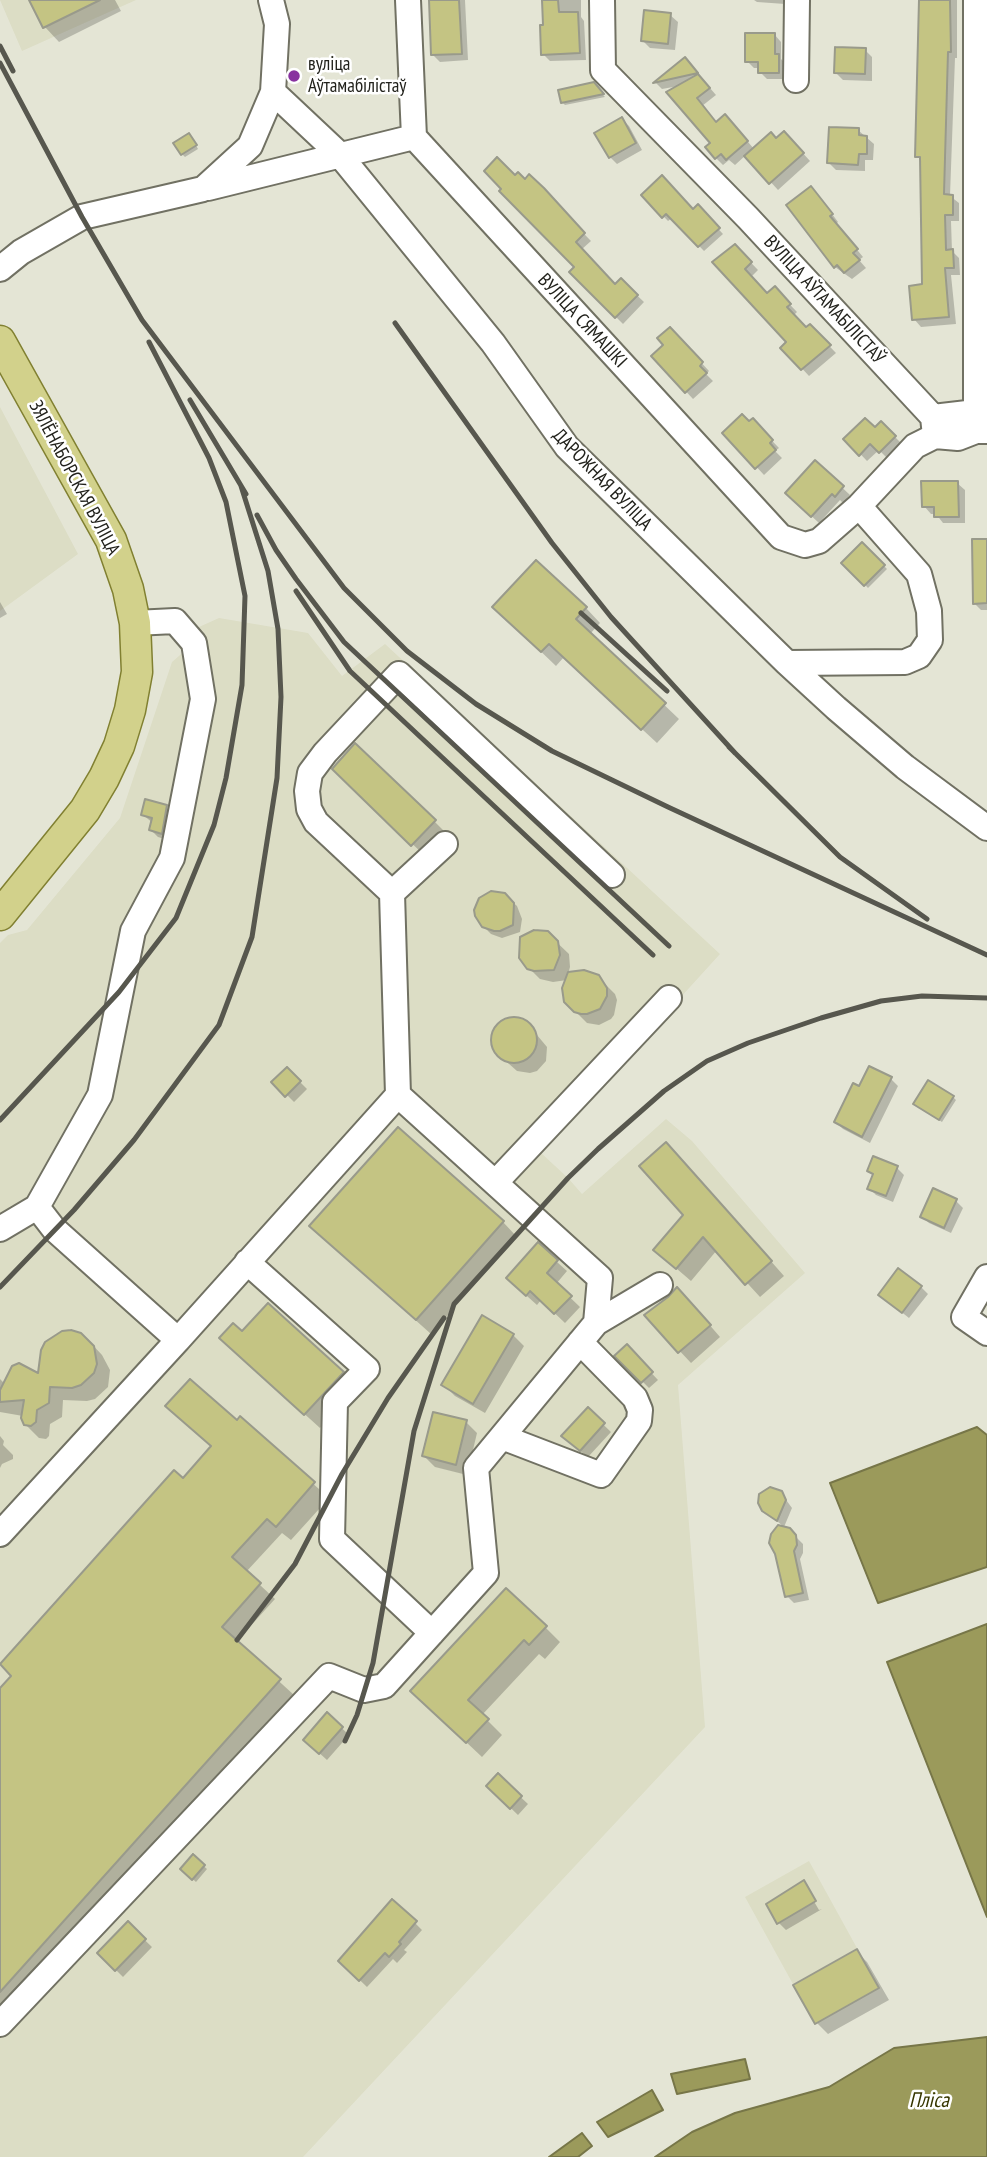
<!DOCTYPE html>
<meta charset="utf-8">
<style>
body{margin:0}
canvas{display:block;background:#e4e5d5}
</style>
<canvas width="987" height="2157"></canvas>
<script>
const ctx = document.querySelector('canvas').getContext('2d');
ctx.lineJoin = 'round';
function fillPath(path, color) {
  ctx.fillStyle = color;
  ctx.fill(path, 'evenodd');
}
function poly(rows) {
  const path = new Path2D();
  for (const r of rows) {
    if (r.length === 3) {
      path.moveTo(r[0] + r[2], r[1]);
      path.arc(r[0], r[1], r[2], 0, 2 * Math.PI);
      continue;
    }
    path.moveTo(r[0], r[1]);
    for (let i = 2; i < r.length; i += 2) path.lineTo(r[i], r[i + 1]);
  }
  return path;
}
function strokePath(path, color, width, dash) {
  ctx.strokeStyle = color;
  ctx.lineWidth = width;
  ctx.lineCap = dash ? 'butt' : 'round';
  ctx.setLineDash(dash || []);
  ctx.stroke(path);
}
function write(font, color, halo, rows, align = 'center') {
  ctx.font = font + ' "PT Sans Narrow",sans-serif';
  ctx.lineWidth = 5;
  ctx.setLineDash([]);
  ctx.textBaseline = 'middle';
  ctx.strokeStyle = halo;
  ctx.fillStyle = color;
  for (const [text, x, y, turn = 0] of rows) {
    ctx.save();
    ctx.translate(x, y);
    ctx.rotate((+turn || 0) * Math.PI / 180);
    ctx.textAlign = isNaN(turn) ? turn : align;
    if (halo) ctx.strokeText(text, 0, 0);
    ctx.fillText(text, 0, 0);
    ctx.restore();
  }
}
const built = poly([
 [0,0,136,0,22,51],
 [0,407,78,554,0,611],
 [219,618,308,633,342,676,385,644,720,954,540,1152,568,1178,582,1194,666,1119,692,1141,805,1273,678,1385,705,1727,303,2157,0,2157,0,943,8,935,27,930,120,818,172,662,194,643,199,627],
 [809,1861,879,1988,815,2024,745,1897]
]);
const water = poly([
 [977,1427,987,1435,987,1567,878,1603,830,1483,977,1427],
 [987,1624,987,1917,887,1662,987,1624],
 [987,2037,987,2157,655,2157,692,2132,735,2113,829,2087,894,2048,987,2037],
 [745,2059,750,2079,677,2094,671,2074,745,2059],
 [652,2090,663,2110,608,2137,597,2122,652,2090],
 [582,2133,592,2146,578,2157,549,2157,582,2133]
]);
const shadow = poly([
 [31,0,115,0,121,11,59,42,45,27],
 [431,0,465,0,468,60,440,62,433,55],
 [543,0,581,0,581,17,584,21,586,60,550,61,543,54],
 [754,0,785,0,785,4,757,2],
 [920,0,957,0,957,58,955,58,950,196,959,203,959,221,951,221,952,251,959,258,960,275,951,275,956,324,921,327,914,319,924,286,922,161,917,156],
 [670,15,678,22,675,50,650,48,643,41],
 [774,34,781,42,781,59,785,63,786,79,767,79,760,72,760,68,754,68,747,61],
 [865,50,872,57,872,81,843,80,836,73],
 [685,59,716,95,702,106,717,123,732,123,754,149,777,140,791,140,810,161,778,190,746,155,735,165,729,160,723,165,716,158,712,143,679,86,662,89,656,83],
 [597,88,605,97,565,105,562,102],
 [622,119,629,126,642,150,617,164,610,157],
 [858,130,874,144,873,160,865,160,865,171,836,170,829,163],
 [192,138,198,149,185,157,182,154],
 [515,177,525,181,529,177,591,241,581,250,615,286,621,280,644,302,623,324,571,272,577,267],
 [643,195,693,211,698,207,723,234,704,251,672,218,668,221],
 [818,195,838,222,836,224,863,257,859,260,866,268,852,279,835,267],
 [735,246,758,270,751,277,767,295,775,289,797,312,793,316,807,329,810,326,836,353,809,376,783,348,789,342,714,262],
 [670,329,709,371,706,374,713,381,693,399,653,356,666,345],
 [752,420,779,448,775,451,782,458,764,475,725,433],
 [881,423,902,444,887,458,879,450,867,461,846,439,874,430],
 [815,462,850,495,843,503,840,500,819,523,794,500],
 [957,483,965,490,965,523,943,523,936,514,931,514,924,506],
 [987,540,987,610,981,610,974,603],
 [862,544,887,569,868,588,844,563],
 [0,602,7,614,0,618],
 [586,608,600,623,590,634,679,719,657,743,564,657,556,666,509,621],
 [334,769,434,821,445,832,424,855],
 [166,807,173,814,168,840,158,837,151,830,153,823,143,815],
 [509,899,517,906,522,919,520,932,502,938,491,934,483,926],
 [547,933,569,954,570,967,568,974,603,982,615,994,617,1000,614,1015,611,1019,599,1025,587,1023,566,1002,567,980,553,982,540,979,529,968],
 [507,1020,521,1020,527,1023,547,1047,546,1061,537,1071,530,1073,517,1071,499,1055,493,1042,496,1029],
 [287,1069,307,1089,294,1102,274,1082],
 [891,1079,898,1086,870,1143,843,1129,836,1122,860,1088],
 [953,1097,956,1100,942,1122,918,1107],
 [680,1158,784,1276,760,1297,717,1250,691,1281,655,1250,685,1215],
 [874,1158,897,1168,904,1175,893,1202,876,1195,869,1188,874,1176,869,1171],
 [956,1201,963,1208,951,1233,929,1223,922,1216],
 [503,1222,517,1237,431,1334,327,1241],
 [538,1245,567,1271,556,1284,580,1307,565,1323,541,1300,537,1305,518,1288],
 [921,1287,928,1294,909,1318,880,1295],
 [688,1300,720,1337,691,1363,647,1316],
 [243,1334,342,1373,357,1388,320,1428,236,1352],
 [513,1335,524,1346,485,1413,455,1396,444,1385],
 [88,1340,102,1355,110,1370,108,1387,95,1399,87,1401,63,1400,62,1417,50,1424,49,1436,46,1439,39,1438,25,1424,23,1416,0,1412,0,1379,5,1384,39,1375],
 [627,1347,658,1380,649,1388,617,1356],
 [588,1410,611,1432,588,1457,570,1443],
 [241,1419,329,1498,291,1540,282,1533,246,1572,275,1599,236,1642,294,1695,6,2015,0,2009,0,1691,183,1480],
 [466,1422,477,1433,467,1475,435,1467,424,1456],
 [0,1436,4,1441,3,1445,13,1455,13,1459,2,1464,0,1468],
 [781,1493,792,1508,784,1527,764,1510],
 [789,1530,803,1544,803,1553,800,1559,809,1600,794,1603,787,1596],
 [546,1628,560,1642,545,1659,539,1654,482,1715,502,1735,482,1757,412,1691],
 [328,1715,349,1735,327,1760,305,1740],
 [498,1776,528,1804,518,1815,488,1786],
 [193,1857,207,1869,196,1882,182,1869],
 [803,1883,809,1888,806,1888,819,1910,822,1909,786,1930,779,1923],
 [415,1923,422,1930,404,1950,407,1952,397,1963,393,1959,367,1987,340,1961],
 [128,1924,152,1947,123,1977,99,1953],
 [856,1951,867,1962,889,2000,828,2034,817,2023,796,1986]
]);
const building = poly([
 [29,0,100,0,43,28,29,0],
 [429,0,459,0,462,54,431,55,429,0],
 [542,0,558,0,559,12,578,12,580,53,541,55,540,25,543,25,542,0],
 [919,0,950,0,951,52,948,52,944,194,953,195,953,215,945,215,946,250,953,249,954,268,945,268,949,317,912,320,909,286,922,284,920,157,915,157,919,0],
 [644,10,671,13,668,44,641,41,644,10],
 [745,33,775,33,775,54,779,54,779,73,758,73,758,62,745,62,745,33],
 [835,47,866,48,865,74,834,73,835,47],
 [685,57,698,73,653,83,685,57],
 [698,74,710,88,697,98,716,122,725,114,748,141,726,160,721,154,715,159,705,147,710,143,666,92,698,74],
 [594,82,604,94,561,103,558,90,594,82],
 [622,117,636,143,609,158,594,133,622,117],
 [829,127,859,128,859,135,867,136,867,154,859,154,858,165,827,163,829,127],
 [784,131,804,153,769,184,744,156,771,132,776,138,784,131],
 [189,133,197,145,181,155,173,143,189,133],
 [497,157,515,175,518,172,525,179,529,174,544,188,585,233,576,242,615,284,621,278,638,295,615,318,569,272,574,267,499,191,501,189,484,171,497,157],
 [662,175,693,209,698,204,720,228,698,247,666,214,662,218,641,195,662,175],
 [811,186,833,214,830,216,858,249,853,253,860,260,844,273,837,265,834,268,786,205,811,186],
 [735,244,752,262,745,269,767,293,775,286,791,304,787,307,806,327,810,324,831,345,801,370,780,348,786,342,712,262,735,244],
 [670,327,703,362,700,366,707,373,685,393,651,356,663,345,657,338,670,327],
 [742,414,749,421,753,418,773,440,770,443,776,450,755,469,722,433,742,414],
 [865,418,875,427,881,421,896,436,879,453,870,444,859,456,843,439,865,418],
 [815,460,844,486,835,497,832,494,811,517,785,493,815,460],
 [921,481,958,481,959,517,934,517,934,507,922,507,921,481],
 [972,539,987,539,987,603,973,604,972,539],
 [862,542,885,565,864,586,841,563,862,542],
 [536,560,587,607,576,619,666,703,641,730,549,644,541,652,492,607,536,560],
 [355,743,436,820,411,846,332,769,355,743],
 [145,799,167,805,162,834,149,830,152,818,141,815,145,799],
 [491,891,505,893,514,903,513,925,500,931,494,931,482,927,475,916,474,910,479,898,491,891],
 [534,930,548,931,558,941,560,955,554,970,534,971,527,969,519,958,520,937,534,930],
 [584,970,599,975,607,988,607,996,600,1009,587,1014,581,1014,574,1012,564,1002,562,988,568,972,584,970],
 [514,1040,23],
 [869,1066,892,1077,862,1137,834,1122,853,1083,859,1086,869,1066],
 [287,1067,301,1081,285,1097,271,1082,287,1067],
 [928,1080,954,1096,939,1120,913,1104,928,1080],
 [398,1127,504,1221,416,1320,309,1226,398,1127],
 [666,1142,772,1261,745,1285,703,1237,676,1269,653,1250,683,1215,639,1166,666,1142],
 [873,1156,898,1166,886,1196,867,1189,873,1174,867,1171,873,1156],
 [933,1188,957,1199,944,1228,920,1217,933,1188],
 [538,1242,558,1260,547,1273,572,1296,554,1314,530,1291,526,1296,506,1278,538,1242],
 [898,1268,922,1286,902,1313,878,1295,898,1268],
 [677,1287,711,1325,678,1353,644,1315,668,1297,677,1287],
 [268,1303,344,1372,304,1415,219,1338,233,1323,242,1331,268,1303],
 [482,1315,514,1334,473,1404,441,1385,482,1315],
 [71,1330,81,1333,94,1346,97,1364,94,1373,81,1385,72,1388,50,1387,49,1403,37,1410,36,1422,31,1426,24,1425,21,1418,24,1400,0,1402,0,1390,12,1366,19,1363,38,1373,41,1350,45,1342,62,1331,71,1330],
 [627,1344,653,1372,641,1383,614,1356,627,1344],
 [190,1379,237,1420,240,1416,315,1482,276,1527,267,1519,232,1557,261,1583,222,1627,281,1679,0,1992,0,1688,11,1676,0,1664,174,1470,183,1478,211,1446,165,1406,190,1379],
 [588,1407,605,1423,580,1451,561,1436,588,1407],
 [433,1412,467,1420,456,1465,422,1456,433,1412],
 [770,1487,782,1491,786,1500,777,1521,762,1511,758,1503,759,1494,770,1487],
 [778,1525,790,1528,796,1535,797,1545,794,1551,803,1593,785,1597,775,1554,769,1543,771,1534,778,1525],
 [506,1588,547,1626,529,1645,524,1640,468,1700,489,1719,466,1743,410,1691,506,1588],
 [327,1712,343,1727,319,1754,303,1740,327,1712],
 [498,1773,522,1796,510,1809,486,1786,498,1773],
 [193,1854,205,1865,192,1880,180,1869,193,1854],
 [804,1880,816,1901,777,1924,766,1904,804,1880],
 [392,1899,417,1921,399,1942,401,1944,389,1957,385,1953,359,1981,338,1961,392,1899],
 [128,1921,146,1939,115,1971,97,1953,128,1921],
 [857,1949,879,1988,815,2024,793,1985,857,1949]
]);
const minor = poly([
 [408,0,414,137,781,537,805,545,819,541,859,506,915,446,935,436,958,438,976,431,987,431],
 [602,0,603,70,748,218,933,417,935,436],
 [796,80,797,0],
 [273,92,339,154,493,343,567,447,787,663,836,708,905,767,987,828],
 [208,188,414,137],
 [0,269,21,252,82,217,203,189,250,146,273,92,277,24,271,0],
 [933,417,976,412],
 [976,431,976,0],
 [787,663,905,662,919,656,930,640,929,611,919,574,859,506],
 [392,893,316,822,309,809,307,791,310,773,325,753,399,674,612,875],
 [398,1095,392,893,445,844],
 [495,1183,669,998],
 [37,1207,54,1229,178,1340,398,1095,600,1278,596,1323],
 [0,1229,37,1207,100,1095,133,931,172,858,203,699,194,643,175,621,135,623],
 [247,1262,367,1369,335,1402,332,1539,432,1633],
 [987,1277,964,1317,987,1333],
 [502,1437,601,1475,639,1421,640,1410,635,1398,580,1342],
 [0,1534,178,1340],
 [0,2024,329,1676,364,1690,384,1686,486,1573,476,1468,596,1323,660,1285]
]);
const major = poly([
 [0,341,111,540,128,589,135,623,137,672,130,710,119,746,104,778,85,810,0,915]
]);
const rail = poly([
 [0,46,13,71],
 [0,63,82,217,142,320,344,588,407,651,476,704,552,751,668,807,987,955],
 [395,323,552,543,611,617,735,753],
 [190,400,246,494],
 [257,515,276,550,296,579,344,642,669,946],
 [296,591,350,671,653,955],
 [581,613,667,691],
 [729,747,840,857,927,919],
 [0,1120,119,992,176,918,214,825,226,778,242,685,245,596,226,502,209,458,149,342],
 [0,1287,74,1210,134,1140,219,1025,252,937,277,778,281,697,278,629,268,571,241,486],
 [237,1640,295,1564,342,1474,388,1398,444,1318],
 [345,1741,357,1715,373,1663,414,1431,454,1304,568,1178,598,1149,664,1091,707,1061,748,1043,821,1018,881,1001,922,996,987,998]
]);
const markers = [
 [294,76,7,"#88329f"]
];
const poiNames = [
 ["вуліца",308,65],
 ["Аўтамабілістаў",308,87]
];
const streetNames = [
 ["ВУЛІЦА АЎТАМАБІЛІСТАЎ",824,300,47],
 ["ВУЛІЦА СЯМАШКІ",582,321,47],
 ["ЗЯЛЁНАБОРСКАЯ ВУЛІЦА",74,478,62],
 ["ДАРОЖНАЯ ВУЛІЦА",602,480,46]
];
const waterNames = [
 ["Пліса",929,2101]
];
fillPath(built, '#dcddc5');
fillPath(water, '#9b9a5b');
strokePath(water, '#777648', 2);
fillPath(shadow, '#0003');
fillPath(building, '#c4c483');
strokePath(building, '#999a8b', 2);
strokePath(minor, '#717163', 28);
strokePath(major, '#818031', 33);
strokePath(minor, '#fff', 24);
strokePath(major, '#d2d18b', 30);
strokePath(rail, '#57574e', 5);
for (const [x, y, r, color] of markers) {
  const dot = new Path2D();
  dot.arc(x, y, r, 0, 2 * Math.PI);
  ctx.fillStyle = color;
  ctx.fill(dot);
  strokePath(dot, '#fff', 2.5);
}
write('19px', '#22221c', '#fff', poiNames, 'left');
write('19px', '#22221c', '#fff', streetNames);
write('italic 21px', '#373600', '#fff', waterNames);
</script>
